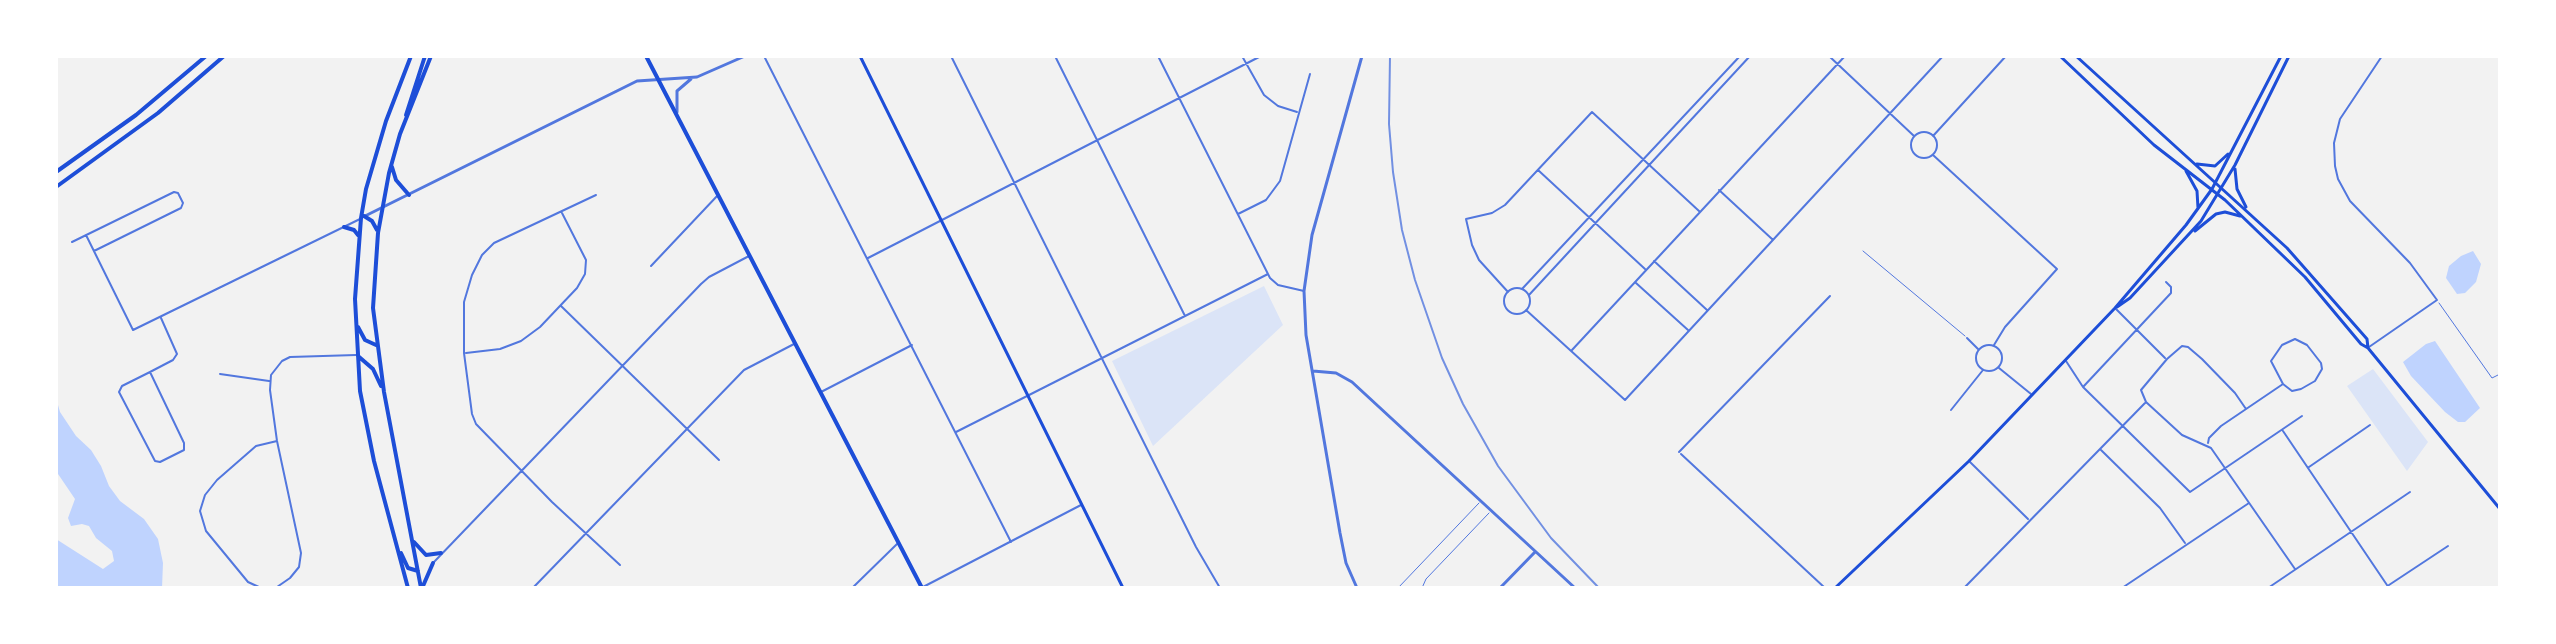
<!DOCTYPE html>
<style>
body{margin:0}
#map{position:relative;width:2556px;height:644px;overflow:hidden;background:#f2f2f2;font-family:"IBM Plex Sans",sans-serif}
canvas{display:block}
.frame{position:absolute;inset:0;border:58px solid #fff;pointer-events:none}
</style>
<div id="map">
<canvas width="2556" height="644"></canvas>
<div class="frame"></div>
</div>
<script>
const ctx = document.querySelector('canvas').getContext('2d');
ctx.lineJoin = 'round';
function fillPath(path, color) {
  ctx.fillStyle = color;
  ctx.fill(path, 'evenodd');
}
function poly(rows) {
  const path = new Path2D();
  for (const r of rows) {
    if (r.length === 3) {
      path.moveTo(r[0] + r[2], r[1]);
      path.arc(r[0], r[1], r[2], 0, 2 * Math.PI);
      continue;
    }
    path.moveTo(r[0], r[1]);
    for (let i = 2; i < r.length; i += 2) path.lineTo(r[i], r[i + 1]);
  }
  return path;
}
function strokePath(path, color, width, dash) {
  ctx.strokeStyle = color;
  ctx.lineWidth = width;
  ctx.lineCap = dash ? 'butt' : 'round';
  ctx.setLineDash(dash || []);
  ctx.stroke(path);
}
const green = poly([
 [1264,286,1283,325,1153,446,1112,361],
 [2373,369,2428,442,2407,471,2347,386]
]);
const water = poly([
 [2473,251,2481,264,2476,282,2465,293,2457,294,2446,278,2449,266,2461,256],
 [2435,341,2480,408,2465,422,2458,422,2445,412,2411,376,2403,362,2426,344],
 [56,398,60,412,76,436,91,450,101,466,109,486,120,501,144,519,158,539,163,563,162,588,56,588,56,539,103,569,114,561,112,551,96,538,89,526,82,524,71,526,68,518,75,499,56,471]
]);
const service = poly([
 [1863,251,1965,336],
 [2439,303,2492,378,2500,374],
 [1398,588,1479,503],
 [1422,588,1426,579,1489,513]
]);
const minor = poly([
 [764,56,1011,542],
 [951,56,1196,547,1220,588],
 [1055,56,1185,316],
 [1158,56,1270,278,1278,285,1304,291],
 [1242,56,1264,95,1278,106,1297,112],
 [1829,56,1914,136],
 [1924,145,13],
 [1933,136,2006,56],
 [1933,155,2057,269,2005,327,1994,345],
 [1538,170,1645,269],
 [1719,190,1772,239],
 [596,195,494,243,482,255,472,275,464,302,464,353,472,414,476,424,552,502,620,565],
 [1238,214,1266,200,1280,181,1310,74],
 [86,235,133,330,360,219],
 [72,242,174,192,178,193,183,203,181,208,94,251],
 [868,258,1261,56],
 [1654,261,1707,310],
 [651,266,718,195],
 [1636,283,1688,330],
 [1517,301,13],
 [1522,289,1740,56],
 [1508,292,1479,260,1472,245,1466,219,1492,213,1505,205,1592,112,1699,211],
 [1529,295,1750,56],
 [561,306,719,460],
 [2116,309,2165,358],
 [1526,310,1625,400,1943,56],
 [1967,338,1978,349],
 [2295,339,2307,345,2321,363,2322,369,2315,381,2301,389,2292,391,2283,384,2271,361,2282,345,2295,339],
 [1989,358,13],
 [2369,347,2437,300,2410,263,2350,201,2338,179,2335,166,2334,143,2340,119,2382,56],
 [1572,350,1845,56],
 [466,353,500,349,521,341,540,327,577,288,585,274,586,260,562,213],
 [2066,361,2083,387,2190,492,2302,416],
 [1999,368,2031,394],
 [150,372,122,386,119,392,155,461,160,462,184,450,184,443,150,372,173,360,177,354,161,318],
 [220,374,269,381],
 [2083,387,2171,293,2171,287,2166,282],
 [821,392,912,345],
 [2246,409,2235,393,2202,359,2188,347,2182,346,2167,359,2141,390,2146,402,2182,435,2211,448,2295,569],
 [1951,410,1983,370],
 [2283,431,2389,588],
 [956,432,1268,274],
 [277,441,256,446,217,480,205,495,200,511,206,531,248,582,261,588,277,587,290,578,299,567,301,553,277,441,270,390,271,375,282,361,290,357,356,355],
 [2208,443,2209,438,2221,426,2283,384],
 [2101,450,2160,508,2185,543],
 [1679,452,1830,296],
 [1681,454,1825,588],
 [1970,462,2028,519],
 [2309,467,2370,425],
 [434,562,701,284,709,277,749,256],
 [2389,585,2448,546],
 [923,587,1081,505],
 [533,588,744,370,794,344],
 [852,588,897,544],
 [1964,588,2145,403],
 [2122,588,2249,503],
 [2268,588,2410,492]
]);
const tertiary = poly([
 [677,112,677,91,691,79],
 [365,216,637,81,697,77,745,56],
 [1313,371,1336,373,1352,382,1575,588],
 [1357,588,1346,563,1340,533,1306,335,1304,291,1312,235,1362,56],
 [1500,588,1535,552]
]);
const secondary = poly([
 [860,56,1123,588],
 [2060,56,2154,145,2225,200,2305,277,2361,344,2368,348,2500,509],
 [2076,56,2287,248,2367,339,2368,348],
 [2197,164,2215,166,2228,154],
 [2235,169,2237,189,2246,207],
 [2186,171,2197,191,2198,208],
 [2195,231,2216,214,2225,212,2240,216],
 [2117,307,2130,298,2201,221,2235,165,2289,56],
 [1835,588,1969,461,2115,308,2186,225,2212,189,2281,56]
]);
const primary = poly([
 [646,56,922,588]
]);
const trunk = poly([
 [406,115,425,56],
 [392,167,396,180,409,195],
 [364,216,372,221,377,230],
 [344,227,354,230,358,235],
 [358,327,365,340,376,345],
 [358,356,373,369,381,386],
 [414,542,426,555,441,553],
 [401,553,408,568,418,571],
 [423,586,433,563],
 [408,588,374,461,360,391,355,299,361,218,366,189,386,121,411,56],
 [421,588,384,392,373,308,378,233,389,173,400,134,431,56],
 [2499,588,2500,587]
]);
const motorway = poly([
 [56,172,136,115,206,56],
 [56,187,158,113,224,56]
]);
const rail = poly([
 [1390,56,1389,124,1393,172,1402,230,1415,280,1442,358,1463,404,1498,466,1551,538,1599,588]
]);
fillPath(green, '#dbe4f7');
fillPath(water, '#bfd3fe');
strokePath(service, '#5277de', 1);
strokePath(minor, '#5277de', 2);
strokePath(tertiary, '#5277de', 3);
strokePath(secondary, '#1d4ed8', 3);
strokePath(primary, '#1d4ed8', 4);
strokePath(trunk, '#1d4ed8', 4);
strokePath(motorway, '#1d4ed8', 4);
strokePath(rail, '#7290e2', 2);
</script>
